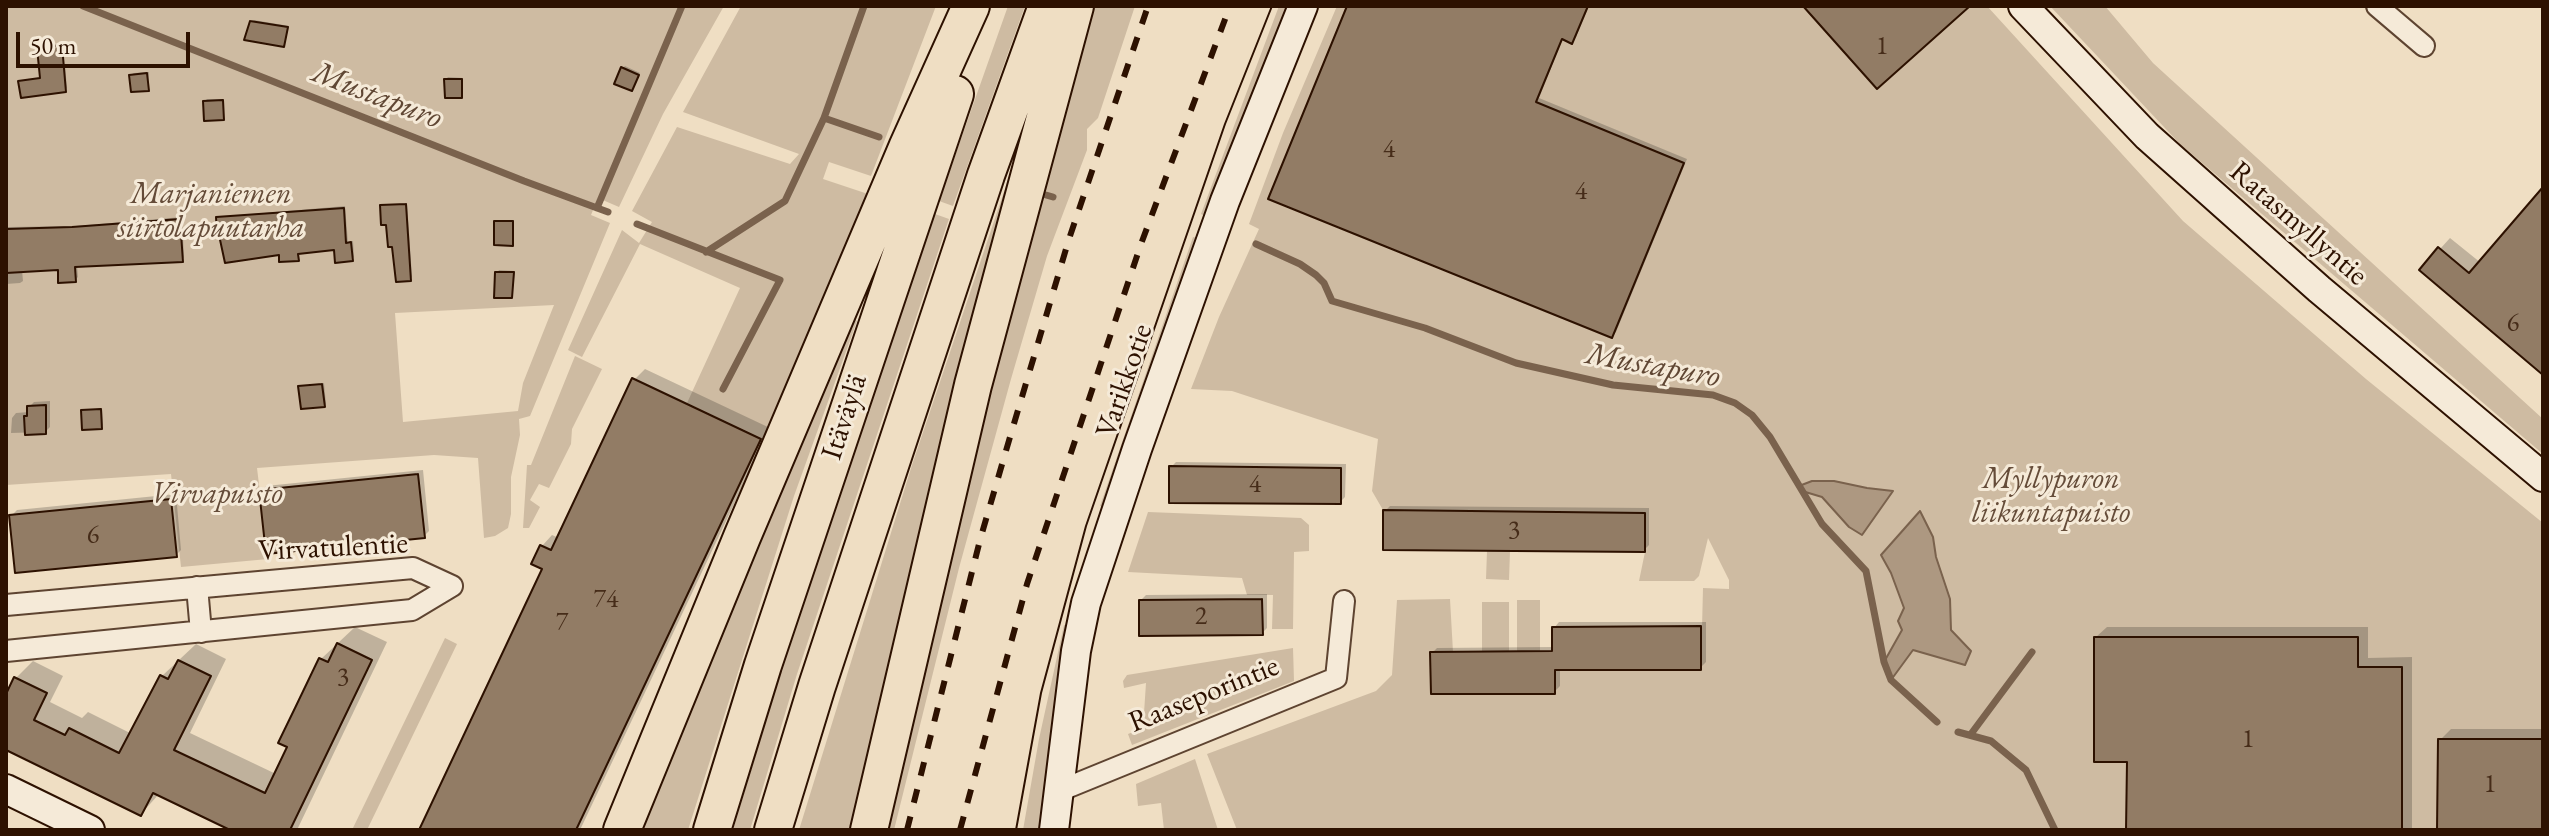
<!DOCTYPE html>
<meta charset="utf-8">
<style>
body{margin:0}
#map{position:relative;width:2549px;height:836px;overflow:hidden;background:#efdec3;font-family:"EB Garamond",serif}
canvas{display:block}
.frame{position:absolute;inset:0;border:8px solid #2d1100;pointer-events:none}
.scale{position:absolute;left:16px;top:32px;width:174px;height:36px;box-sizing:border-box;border:4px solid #2d1100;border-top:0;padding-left:10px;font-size:24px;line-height:28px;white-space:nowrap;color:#2d1100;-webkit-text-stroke:6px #f5ead8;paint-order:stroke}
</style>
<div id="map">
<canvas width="2549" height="836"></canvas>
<div class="frame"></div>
<div class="scale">50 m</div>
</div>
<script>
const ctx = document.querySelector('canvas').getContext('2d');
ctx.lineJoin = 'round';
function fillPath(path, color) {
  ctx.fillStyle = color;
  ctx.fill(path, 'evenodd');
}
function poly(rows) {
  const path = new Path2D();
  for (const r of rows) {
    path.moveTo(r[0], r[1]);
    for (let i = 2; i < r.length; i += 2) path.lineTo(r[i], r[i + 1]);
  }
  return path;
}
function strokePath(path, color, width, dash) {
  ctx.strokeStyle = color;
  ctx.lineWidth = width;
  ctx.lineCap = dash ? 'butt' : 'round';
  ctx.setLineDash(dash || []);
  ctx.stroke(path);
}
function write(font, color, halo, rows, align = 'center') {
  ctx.font = font + ' "EB Garamond",serif';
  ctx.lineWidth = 6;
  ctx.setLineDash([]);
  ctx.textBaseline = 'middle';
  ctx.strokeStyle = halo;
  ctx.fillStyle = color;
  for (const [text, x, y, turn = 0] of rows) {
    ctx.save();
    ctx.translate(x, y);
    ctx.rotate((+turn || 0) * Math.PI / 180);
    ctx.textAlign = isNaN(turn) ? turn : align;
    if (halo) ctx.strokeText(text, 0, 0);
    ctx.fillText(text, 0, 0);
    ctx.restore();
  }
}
const green = poly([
 [6,6,724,6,663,114,619,207,598,198,591,215,610,223,530,416,519,419,520,435,511,477,511,514,508,528,495,536,484,538,478,458,434,455,257,468,268,559,181,567,171,474,6,485],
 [554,305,523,383,518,411,403,422,395,313],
 [741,6,936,6,871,176,829,162,823,179,871,195,768,441,687,403,740,288,640,244,582,357,568,350,622,230,639,243,652,222,632,211,677,127,790,164,799,154,683,112],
 [1008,6,1025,6,953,206,939,201],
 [1092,6,1135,6,1098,118,1087,129,1087,150,1047,256,1011,379,959,568,894,830,882,830,966,464],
 [1279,6,1289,6,1205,216,1201,214],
 [1337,6,1987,6,2183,221,2366,379,2543,523,2543,830,1237,830,1207,754,1376,691,1392,675,1397,600,1450,599,1453,652,1430,652,1431,694,1555,694,1555,671,1701,669,1703,588,1729,589,1729,580,1708,538,1699,576,1694,581,1639,581,1645,552,1644,513,1383,510,1372,491,1378,439,1232,391,1191,389,1219,317,1259,229,1249,224,1283,133],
 [2050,6,2105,6,2153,63,2543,419,2543,454,2180,144],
 [1017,153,859,830,799,830,912,465],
 [935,214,949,219,797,674,750,830,733,830,781,671],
 [1193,237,1198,238,1103,507,1100,506],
 [847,314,857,321,794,496,688,830,636,830],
 [575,356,602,369,572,429,571,444,549,488,539,484,530,500,540,507,529,528,523,528,527,465,531,465],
 [1148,512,1301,518,1309,525,1309,551,1294,552,1293,629,1272,629,1273,595,1247,595,1242,578,1128,572],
 [1487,551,1510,551,1509,580,1486,579],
 [1517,600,1540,600,1540,651,1517,652],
 [1482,602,1509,602,1509,652,1482,652],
 [1064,625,1070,626,1043,830,1023,830,1039,739],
 [445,638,457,644,367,830,352,830],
 [1293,648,1294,681,1132,745,1128,734,1143,728,1146,683,1124,688,1123,681,1127,675],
 [1195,759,1218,830,1164,830,1161,803,1138,806,1136,784]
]);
const water = poly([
 [1812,481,1834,481,1867,488,1893,491,1862,535,1849,527,1822,497,1802,491,1799,486,1812,481],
 [1920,511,1933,537,1936,557,1950,599,1951,630,1971,651,1965,665,1913,650,1891,680,1884,662,1902,630,1898,621,1904,608,1891,573,1881,555,1920,511]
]);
const shadow = poly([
 [1349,6,1589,6,1576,37,1572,41,1563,38,1539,98,1687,159,1616,332,1612,336],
 [254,20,289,26,285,43,283,45,252,22],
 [64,44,60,64,65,65,67,88,65,90,20,82,42,77,39,48,41,46],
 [625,66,640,73,632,89,623,68],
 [149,72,148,89,131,75,134,73],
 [448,77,463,78,461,96,446,79],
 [207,99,224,99,223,119,205,101],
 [2543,192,2543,372,2421,270,2450,238,2481,263],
 [407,203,412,277,410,279,382,206],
 [345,206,348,242,353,241,354,257,352,259,335,247,300,252,298,259,281,253,218,217],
 [182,217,184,257,182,260,77,265,78,277,75,280,60,267,22,270,23,281,20,283,6,284,8,227,76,226],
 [498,220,514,220,512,244,496,222],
 [499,270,515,271,512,296,497,273],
 [645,369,770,428,580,830,421,830,544,568,542,546,552,535,559,538,634,380],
 [324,383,326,404,324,406,301,387],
 [50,401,50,427,45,432,11,433,12,418,16,413,29,412,29,407,34,402],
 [102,408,103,425,101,427,83,411],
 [1176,462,1346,464,1345,497,1340,502,1171,467],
 [423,470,429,531,424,536,261,491,266,486],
 [176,494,181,550,176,555,11,516,17,510],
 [1390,506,1649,508,1649,545,1644,550,1385,511],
 [1267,594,1267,628,1262,633,1141,600,1146,595],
 [1559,622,1706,622,1706,662,1700,668,1560,668,1560,686,1554,692,1432,653,1437,648,1554,647,1554,628],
 [355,627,387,642,297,830,235,830,159,794,141,814,6,747,6,698,16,678,33,661,63,676,50,702,82,718,88,712,132,734,162,676,196,644,226,659,190,733,276,774,290,746,321,659],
 [2107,627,2368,627,2368,658,2412,657,2412,830,2128,830,2129,760,2096,637],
 [2451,729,2543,729,2543,830,2439,830,2440,740]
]);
const stream = poly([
 [83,6,524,181,608,212],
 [824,118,864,6],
 [1046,195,1053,197],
 [597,208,682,6],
 [637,224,780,280,723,389],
 [1256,244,1300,264,1316,275,1324,283,1332,301,1425,328,1516,363,1613,385,1713,395,1735,403,1752,415,1770,437,1822,524,1866,571,1884,662,1891,680,1937,722],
 [706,252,785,201,824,118,879,137],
 [1958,732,1991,741,2026,770,2055,830],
 [1971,734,2032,652]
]);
const building = poly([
 [1347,6,1588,6,1572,44,1562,39,1536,102,1684,163,1612,338,1268,199,1347,6],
 [1803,6,1970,6,1877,89,1803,6],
 [250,21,288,27,284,47,244,40,250,21],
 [62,45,66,92,21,98,18,81,40,78,37,48,62,45],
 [621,67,639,75,632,91,614,84,621,67],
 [147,73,149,91,131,92,129,75,147,73],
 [444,79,462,79,462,98,445,98,444,79],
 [223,100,224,120,204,121,203,101,223,100],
 [2543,187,2543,375,2419,270,2438,247,2469,273,2543,187],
 [406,204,411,281,396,282,392,247,388,247,386,225,381,225,380,205,406,204],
 [344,208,346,243,351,242,353,261,335,263,334,250,298,254,299,261,279,262,279,255,225,263,219,235,217,235,216,217,344,208],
 [180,219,183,262,75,267,76,282,58,283,58,270,6,273,6,229,72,227,180,219],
 [494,221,513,221,513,246,494,245,494,221],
 [495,272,514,272,512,298,494,298,495,272],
 [632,378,761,439,576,830,419,830,542,569,531,564,540,545,551,550,632,378],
 [322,384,325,407,301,409,298,386,322,384],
 [46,405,46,434,25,435,24,416,27,416,27,406,46,405],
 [101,409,102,429,82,430,81,410,101,409],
 [1169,466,1341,468,1341,504,1169,503,1169,466],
 [418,474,425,538,266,554,259,490,418,474],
 [171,499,177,557,15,573,9,515,171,499],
 [1383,510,1645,513,1645,552,1383,550,1383,510],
 [1262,599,1263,635,1139,636,1139,600,1262,599],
 [1701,626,1701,670,1555,670,1555,694,1431,694,1430,652,1552,651,1552,627,1701,626],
 [2094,637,2358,637,2358,667,2402,667,2402,830,2126,830,2127,762,2094,762,2094,637],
 [337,643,372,660,290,830,230,830,153,793,141,816,6,750,6,694,14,677,47,693,34,720,65,735,69,728,119,753,160,675,168,679,178,660,211,676,174,750,265,793,287,747,278,743,295,708,319,658,328,662,337,643],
 [2438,739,2543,739,2543,830,2437,830,2438,739]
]);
const street = poly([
 [2377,6,2424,46],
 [197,587,201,632],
 [6,605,413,568,452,586],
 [6,651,412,610,452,586],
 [1059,791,1336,678,1344,601]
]);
const secondary = poly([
 [2023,6,2147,136,2319,289,2543,477],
 [6,789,90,830],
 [1054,830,1076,651,1086,603,1137,449,1225,201,1303,6]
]);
const highway = poly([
 [622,830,742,537,907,148,971,6],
 [712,830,763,665,955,94],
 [773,830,817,686,986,175,1047,6],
 [869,830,973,385,1075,6]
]);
const tram = poly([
 [1016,830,1041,693,1086,526,1225,124,1272,6]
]);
const rail = poly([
 [907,830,980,540,1010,437,1069,239,1148,6],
 [960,830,1027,584,1141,244,1230,6]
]);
const numberNames = [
 ["1",1882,47],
 ["4",1389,150],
 ["4",1581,192],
 ["6",2513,324],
 ["4",1255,485],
 ["3",1514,531],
 ["6",93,536],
 ["74",606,600],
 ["2",1201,617],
 ["7",562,623],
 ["3",343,678],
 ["1",2248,740],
 ["1",2490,785]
];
const parkNames = [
 ["Marjaniemen",211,195],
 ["siirtolapuutarha",211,229],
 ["Myllypuron",2051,480],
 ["liikuntapuisto",2051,514],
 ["Virvapuisto",217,495]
];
const streetNames = [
 ["Ratasmyllyntie",2298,224,41],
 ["Varikkotie",1125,381,-71],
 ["Itäväylä",845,417,-72],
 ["Virvatulentie",333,548,-3],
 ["Raaseporintie",1204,695,-22]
];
const waterNames = [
 ["Mustapuro",377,96,21],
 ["Mustapuro",1653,366,10]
];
fillPath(green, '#cebba2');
fillPath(water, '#ad9881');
strokePath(water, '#7a624d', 2);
fillPath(shadow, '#0003');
strokePath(stream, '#7a624d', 7);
fillPath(building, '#927c65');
strokePath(building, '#2d1100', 2);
strokePath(street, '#5e4431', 24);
strokePath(secondary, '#2d1100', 32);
strokePath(highway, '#2d1100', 40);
strokePath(street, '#f5ead8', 20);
strokePath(secondary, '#f5ead8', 28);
strokePath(highway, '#efdec3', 36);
strokePath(tram, '#2d1100', 2);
strokePath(rail, '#2d1100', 6, [14, 14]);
write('26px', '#462c19', null, numberNames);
write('italic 30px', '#654c39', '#f5ead8', parkNames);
write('30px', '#2d1100', '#f5ead8', streetNames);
write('italic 32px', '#604734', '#f5ead8', waterNames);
</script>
